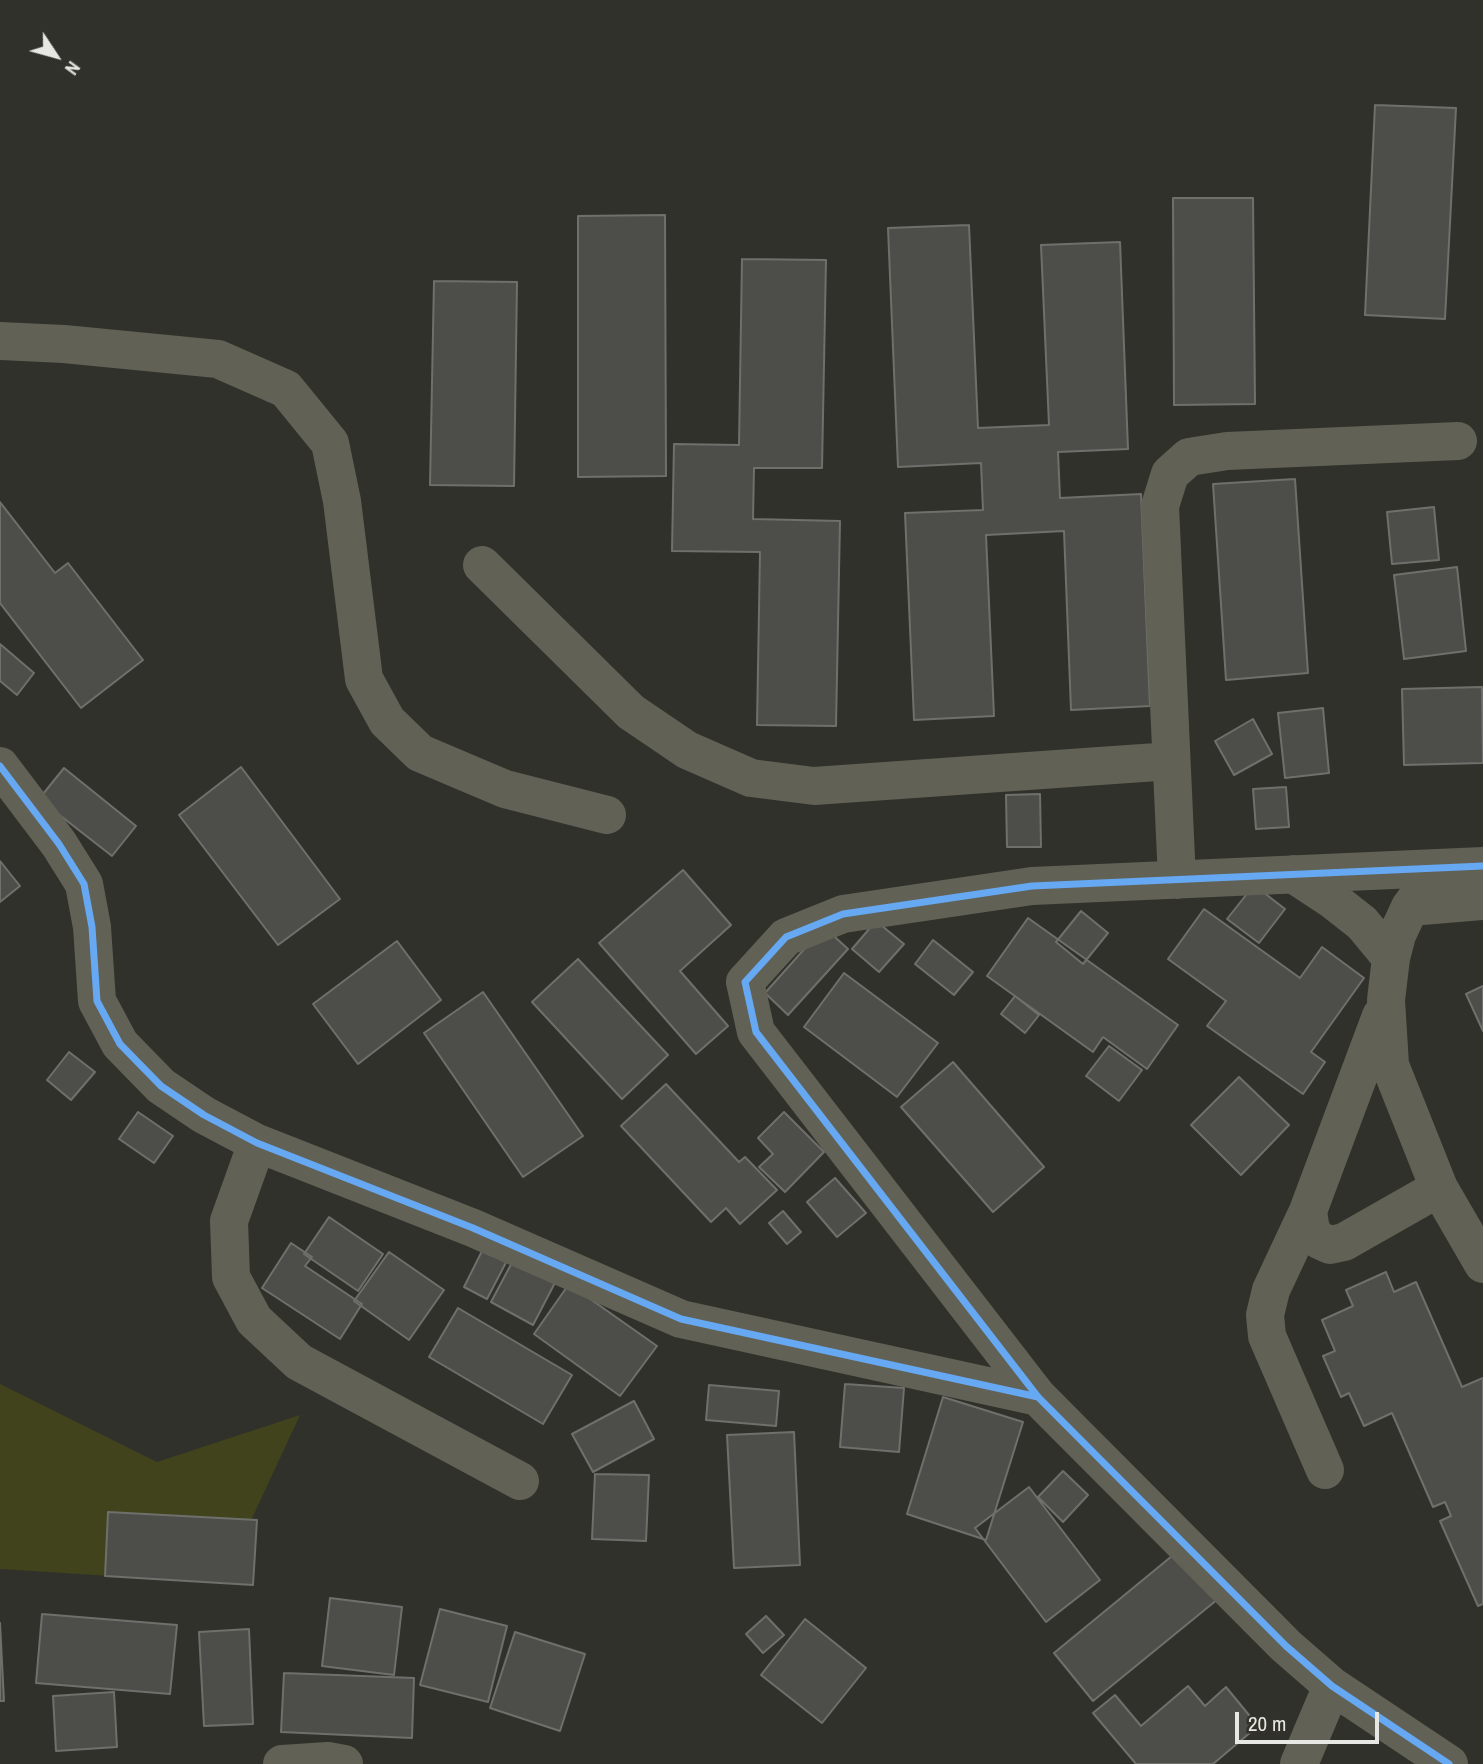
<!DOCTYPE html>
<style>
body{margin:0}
#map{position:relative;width:1483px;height:1764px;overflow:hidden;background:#31312c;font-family:"Archivo Narrow",sans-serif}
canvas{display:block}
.north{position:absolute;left:21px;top:21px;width:70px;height:70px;-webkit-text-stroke:5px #32322b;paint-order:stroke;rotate:126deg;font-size:19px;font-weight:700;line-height:28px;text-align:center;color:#e7e7e3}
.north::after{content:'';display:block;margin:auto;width:24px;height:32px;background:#e7e7e3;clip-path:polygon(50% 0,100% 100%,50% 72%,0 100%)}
.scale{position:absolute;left:1235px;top:1712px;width:144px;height:32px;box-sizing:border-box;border:4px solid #e7e7e3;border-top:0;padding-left:9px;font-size:21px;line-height:24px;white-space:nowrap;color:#e7e7e3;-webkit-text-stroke:5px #32322b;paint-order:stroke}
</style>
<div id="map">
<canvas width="1483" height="1764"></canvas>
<div class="north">N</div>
<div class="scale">20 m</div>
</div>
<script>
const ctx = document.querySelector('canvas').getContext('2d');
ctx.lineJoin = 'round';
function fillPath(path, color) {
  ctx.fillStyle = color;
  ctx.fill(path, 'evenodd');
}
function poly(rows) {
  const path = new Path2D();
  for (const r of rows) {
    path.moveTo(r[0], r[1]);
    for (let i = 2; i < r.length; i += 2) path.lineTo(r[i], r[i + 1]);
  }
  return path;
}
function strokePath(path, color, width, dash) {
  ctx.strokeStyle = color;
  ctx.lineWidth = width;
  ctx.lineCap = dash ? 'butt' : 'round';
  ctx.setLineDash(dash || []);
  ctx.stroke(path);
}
const green = poly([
 [0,1384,157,1462,300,1415,222,1583,0,1569]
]);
const building = poly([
 [1375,105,1456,108,1445,319,1365,315,1375,105],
 [1173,198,1253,198,1255,404,1174,405,1173,198],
 [665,215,666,476,578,477,578,216,665,215],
 [969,225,978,428,1049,425,1041,245,1120,242,1128,449,1058,452,1060,498,1141,494,1150,706,1071,710,1064,531,986,535,994,716,914,720,905,513,983,510,981,463,898,467,888,228,969,225],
 [742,259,826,260,822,468,754,468,753,519,840,521,836,726,757,725,760,552,672,551,674,444,739,445,742,259],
 [434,281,517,282,514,486,430,485,434,281],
 [1295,479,1308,673,1226,680,1213,484,1295,479],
 [0,502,55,573,68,563,143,660,81,708,0,603,0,502],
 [1434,507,1439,560,1392,564,1387,512,1434,507],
 [1457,567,1466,651,1404,659,1394,575,1457,567],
 [0,644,34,673,17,695,0,681,0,644],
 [1482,687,1483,763,1404,765,1402,689,1482,687],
 [1323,708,1329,773,1285,778,1278,713,1323,708],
 [1253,719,1272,754,1234,775,1215,741,1253,719],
 [241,767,340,899,278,945,179,815,241,767],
 [64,768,136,826,112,856,39,799,64,768],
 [1286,787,1289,827,1256,829,1253,789,1286,787],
 [1040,794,1041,847,1007,847,1006,795,1040,794],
 [0,861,20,886,0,902,0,861],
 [683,870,731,925,680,971,728,1026,696,1054,599,943,683,870],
 [1254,885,1285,909,1259,943,1227,919,1254,885],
 [1204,909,1300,978,1322,947,1364,978,1311,1052,1325,1062,1303,1094,1207,1026,1226,1001,1168,959,1204,909],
 [1081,911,1108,933,1083,964,1056,942,1081,911],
 [1028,918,1178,1025,1147,1069,1103,1037,1093,1052,987,976,1028,918],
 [876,921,904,944,879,972,852,949,876,921],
 [824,927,848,949,788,1015,765,993,824,927],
 [933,940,973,972,954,995,915,964,933,940],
 [397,941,441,1000,358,1064,313,1004,397,941],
 [578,959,668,1055,622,1099,532,1002,578,959],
 [844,973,938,1043,897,1097,804,1027,844,973],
 [1483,986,1483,1031,1466,994,1483,986],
 [483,992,583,1136,523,1177,424,1033,483,992],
 [1015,996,1039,1015,1025,1033,1001,1014,1015,996],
 [1109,1046,1142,1070,1119,1101,1086,1076,1109,1046],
 [69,1052,95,1072,71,1100,47,1080,69,1052],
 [953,1062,1044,1167,993,1212,901,1107,953,1062],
 [1239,1077,1289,1125,1241,1175,1191,1125,1239,1077],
 [666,1084,739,1162,745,1157,777,1190,740,1224,726,1208,711,1222,621,1126,666,1084],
 [138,1112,173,1136,154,1163,119,1139,138,1112],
 [784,1112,824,1152,785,1192,759,1167,773,1154,758,1138,784,1112],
 [835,1178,866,1213,837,1237,807,1202,835,1178],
 [783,1211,801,1232,787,1244,769,1223,783,1211],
 [329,1217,383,1254,358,1291,304,1254,329,1217],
 [489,1237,513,1249,487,1299,464,1287,489,1237],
 [291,1243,312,1257,305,1266,362,1304,340,1339,262,1288,291,1243],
 [389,1252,444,1290,409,1340,354,1301,389,1252],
 [516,1255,558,1277,533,1325,491,1302,516,1255],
 [1386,1272,1394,1292,1416,1282,1462,1387,1483,1378,1483,1604,1478,1606,1440,1521,1451,1516,1445,1502,1433,1507,1392,1413,1364,1426,1349,1393,1341,1397,1323,1356,1335,1351,1322,1320,1353,1306,1346,1290,1386,1272],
 [569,1284,657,1346,620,1396,534,1334,569,1284],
 [458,1308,572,1375,543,1424,429,1357,458,1308],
 [845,1384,904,1388,899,1452,840,1447,845,1384],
 [709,1385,779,1391,776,1426,706,1420,709,1385],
 [943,1397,1023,1422,986,1540,907,1514,943,1397],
 [634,1401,654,1439,593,1472,572,1434,634,1401],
 [794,1432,800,1565,734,1568,727,1435,794,1432],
 [1063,1471,1088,1495,1063,1522,1038,1497,1063,1471],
 [595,1474,649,1475,646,1541,592,1539,595,1474],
 [1029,1487,1100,1580,1046,1622,975,1528,1029,1487],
 [108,1512,257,1520,253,1585,105,1576,108,1512],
 [1178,1551,1218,1599,1093,1701,1054,1653,1178,1551],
 [330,1598,402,1607,394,1675,322,1666,330,1598],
 [440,1609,507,1626,488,1702,420,1685,440,1609],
 [42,1614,177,1625,170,1694,36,1683,42,1614],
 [766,1616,784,1635,763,1653,746,1634,766,1616],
 [805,1619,866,1668,822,1723,761,1675,805,1619],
 [0,1623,4,1701,0,1701,0,1623],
 [249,1629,253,1724,204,1726,199,1632,249,1629],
 [515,1632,585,1654,560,1731,490,1708,515,1632],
 [284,1673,414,1678,412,1738,281,1732,284,1673],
 [1188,1686,1205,1706,1226,1687,1258,1726,1213,1764,1136,1764,1093,1713,1115,1695,1141,1726,1188,1686],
 [114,1692,117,1747,56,1751,53,1696,114,1692]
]);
const minor = poly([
 [0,341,64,344,218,359,286,389,330,443,342,501,364,679,387,721,420,753,505,789,607,815],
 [482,565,631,712,687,750,751,778,814,786,1171,761],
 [0,766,59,844,84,884,92,927,97,1001,120,1044,161,1086,204,1115,257,1143,473,1228,681,1319,1038,1397],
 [1449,868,1427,884,1410,907,1397,935,1391,958,1386,1000,1390,1065,1439,1188,1483,1264],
 [1293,874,1334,901,1362,923,1391,958],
 [1177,880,1160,506,1170,474,1189,457,1227,451,1458,441],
 [1410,907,1483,901],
 [1381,1016,1308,1211,1311,1231,1319,1240,1330,1245,1344,1242,1439,1188],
 [257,1143,229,1221,231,1277,254,1320,299,1362,520,1481],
 [1308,1211,1271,1290,1265,1315,1267,1336,1325,1470],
 [282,1764,328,1761,344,1764],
 [1299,1764,1332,1686],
 [1449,1764,1332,1686,1286,1646,1038,1397,756,1032,745,982,786,937,843,914,1032,886,1483,866]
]);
const cycleway = poly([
 [0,766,59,844,84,884,92,927,97,1001,120,1044,161,1086,204,1115,257,1143,473,1228,681,1319,1038,1397],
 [1449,1764,1332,1686,1286,1646,1038,1397,756,1032,745,982,786,937,843,914,1032,886,1483,866]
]);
fillPath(green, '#41431c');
fillPath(building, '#4d4d4a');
strokePath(building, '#6f6f6b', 2);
strokePath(minor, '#616155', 38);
strokePath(cycleway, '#66a8f1', 7);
</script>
